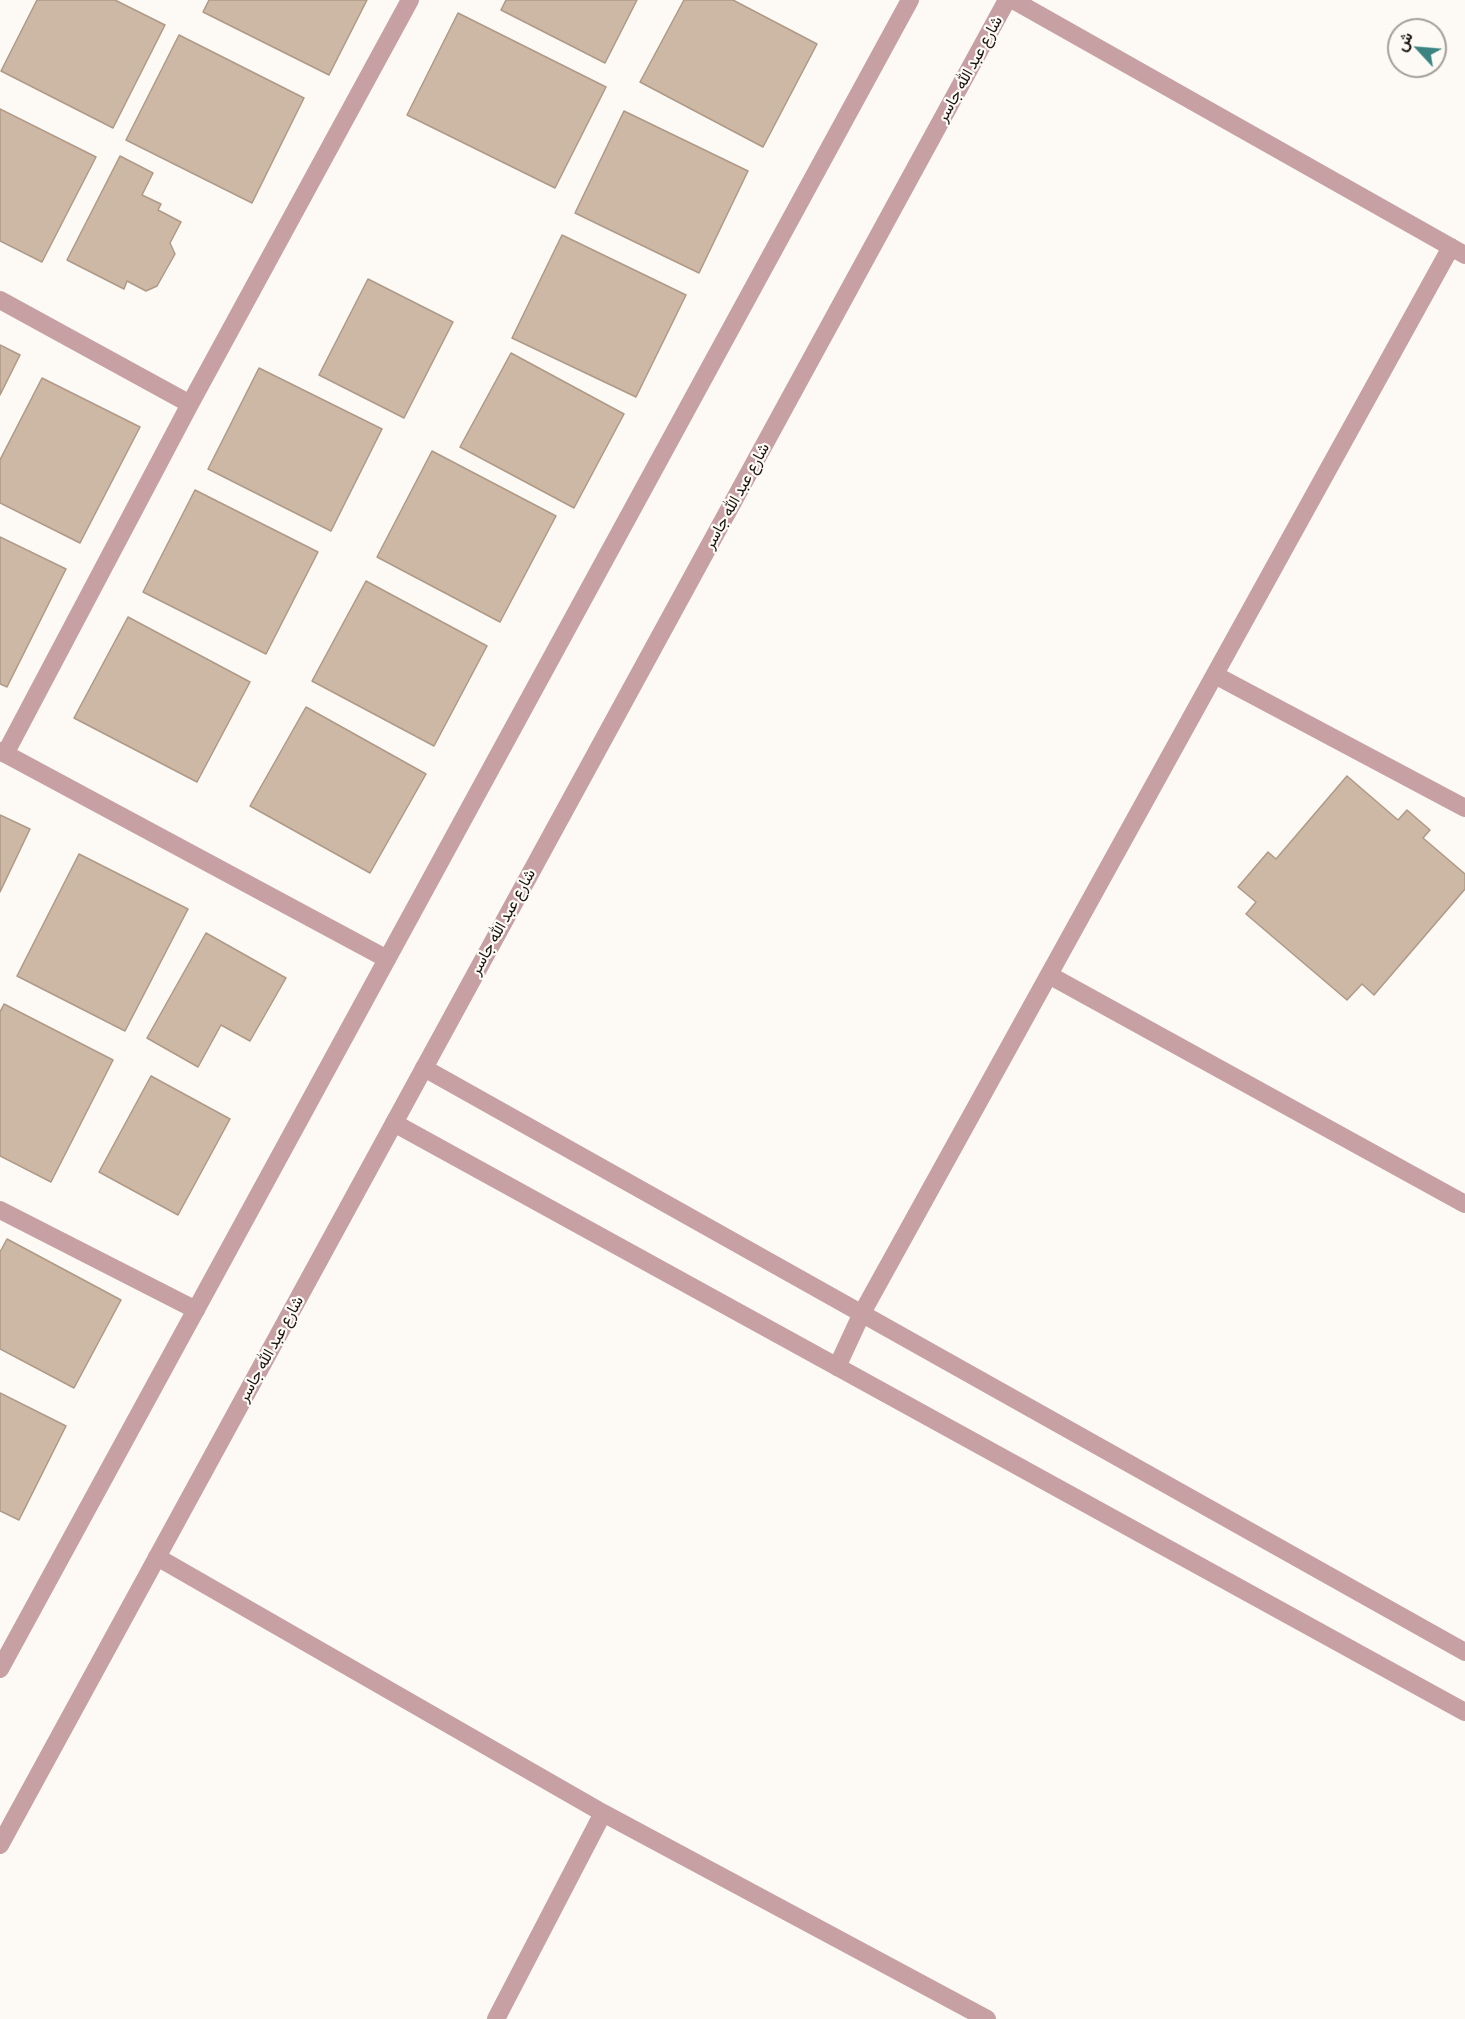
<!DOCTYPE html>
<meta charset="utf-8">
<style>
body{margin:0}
#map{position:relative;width:1465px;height:2019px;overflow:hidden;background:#fdfaf5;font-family:Literata,Vazirmatn,serif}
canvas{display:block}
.north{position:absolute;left:1387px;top:18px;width:60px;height:60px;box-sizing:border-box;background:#fdfaf5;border:2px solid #a39f99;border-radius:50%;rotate:296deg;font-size:16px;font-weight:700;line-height:24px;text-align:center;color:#1c160e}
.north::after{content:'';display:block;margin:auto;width:21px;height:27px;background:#3b8481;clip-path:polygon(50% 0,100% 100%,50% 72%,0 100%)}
</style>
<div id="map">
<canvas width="1465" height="2019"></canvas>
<div class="north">ش</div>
</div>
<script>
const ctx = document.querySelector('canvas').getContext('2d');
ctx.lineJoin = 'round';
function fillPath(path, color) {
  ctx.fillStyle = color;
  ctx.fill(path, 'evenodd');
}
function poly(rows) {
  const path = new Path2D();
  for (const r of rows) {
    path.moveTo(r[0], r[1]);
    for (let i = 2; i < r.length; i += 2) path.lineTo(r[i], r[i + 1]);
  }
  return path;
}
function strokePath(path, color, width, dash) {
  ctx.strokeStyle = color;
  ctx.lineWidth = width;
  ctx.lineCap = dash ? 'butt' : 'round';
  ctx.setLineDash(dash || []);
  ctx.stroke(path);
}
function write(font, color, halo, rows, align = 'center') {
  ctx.font = font + ' Literata,Vazirmatn,serif';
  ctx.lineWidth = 4.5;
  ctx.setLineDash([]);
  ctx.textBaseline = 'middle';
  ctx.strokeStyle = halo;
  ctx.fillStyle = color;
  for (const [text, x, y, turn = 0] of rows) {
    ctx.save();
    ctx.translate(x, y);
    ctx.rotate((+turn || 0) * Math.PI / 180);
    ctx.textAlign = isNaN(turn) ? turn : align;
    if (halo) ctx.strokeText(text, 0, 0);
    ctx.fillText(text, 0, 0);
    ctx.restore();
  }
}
const building = poly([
 [37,0,115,0,165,25,113,128,1,71,37,0],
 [209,0,367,0,329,75,203,12,209,0],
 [506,0,637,0,605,63,501,10,506,0],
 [684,0,733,0,817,44,763,147,640,82,684,0],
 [458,13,606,87,555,188,407,115,458,13],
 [179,35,304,98,252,203,126,140,179,35],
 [0,109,96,157,42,262,0,241,0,109],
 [624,111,748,171,699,273,575,213,624,111],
 [120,156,153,173,142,195,161,204,158,210,181,222,170,243,175,254,157,286,146,291,127,281,124,289,67,260,120,156],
 [562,235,686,295,636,397,512,338,562,235],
 [368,279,453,322,404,418,319,375,368,279],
 [0,345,20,355,0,395,0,345],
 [511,353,624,414,574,508,460,447,511,353],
 [259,368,382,429,331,531,208,469,259,368],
 [42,378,140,427,80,543,0,503,0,460,42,378],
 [432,451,556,516,500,622,377,557,432,451],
 [195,490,318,552,266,654,143,592,195,490],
 [0,537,66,569,7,687,0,684,0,537],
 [366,581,487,646,434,746,312,681,366,581],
 [128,617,250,682,197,782,74,718,128,617],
 [306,707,426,774,370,873,250,806,306,707],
 [1347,776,1398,820,1407,810,1430,830,1423,838,1465,874,1465,889,1374,995,1362,984,1347,1000,1246,914,1256,902,1238,887,1268,852,1276,859,1347,776],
 [0,815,30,829,0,892,0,815],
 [79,854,188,909,125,1031,17,976,79,854],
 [206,933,286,978,250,1041,221,1025,198,1067,147,1038,206,933],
 [4,1004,113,1060,51,1182,0,1156,0,1012,4,1004],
 [151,1076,230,1119,178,1215,99,1172,151,1076],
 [7,1239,121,1300,74,1388,0,1349,0,1252,7,1239],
 [0,1393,66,1426,19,1520,0,1511,0,1393]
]);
const service = poly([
 [1013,0,1465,255],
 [0,300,190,404],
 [1215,675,1465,808],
 [0,751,387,959],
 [5,754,190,404,410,0],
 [1049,975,1465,1204],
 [424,1068,1465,1652],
 [394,1123,1465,1712],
 [0,1210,196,1310],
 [837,1367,862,1313,1451,247],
 [157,1557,603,1813,987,2019],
 [496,2019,603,1813]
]);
const minor = poly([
 [0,1669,910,0],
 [0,1845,1007,0]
]);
const streetNames = [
 ["شارع عبد الله جاسر",970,69,-61],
 ["شارع عبد الله جاسر",737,496,-61],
 ["شارع عبد الله جاسر",503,922,-61],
 ["شارع عبد الله جاسر",271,1349,-61]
];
fillPath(building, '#cdb7a5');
strokePath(building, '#af9a87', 1.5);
strokePath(service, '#c7a0a3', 18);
strokePath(minor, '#c7a0a3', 18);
write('16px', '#1c160e', '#fdfaf5', streetNames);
</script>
